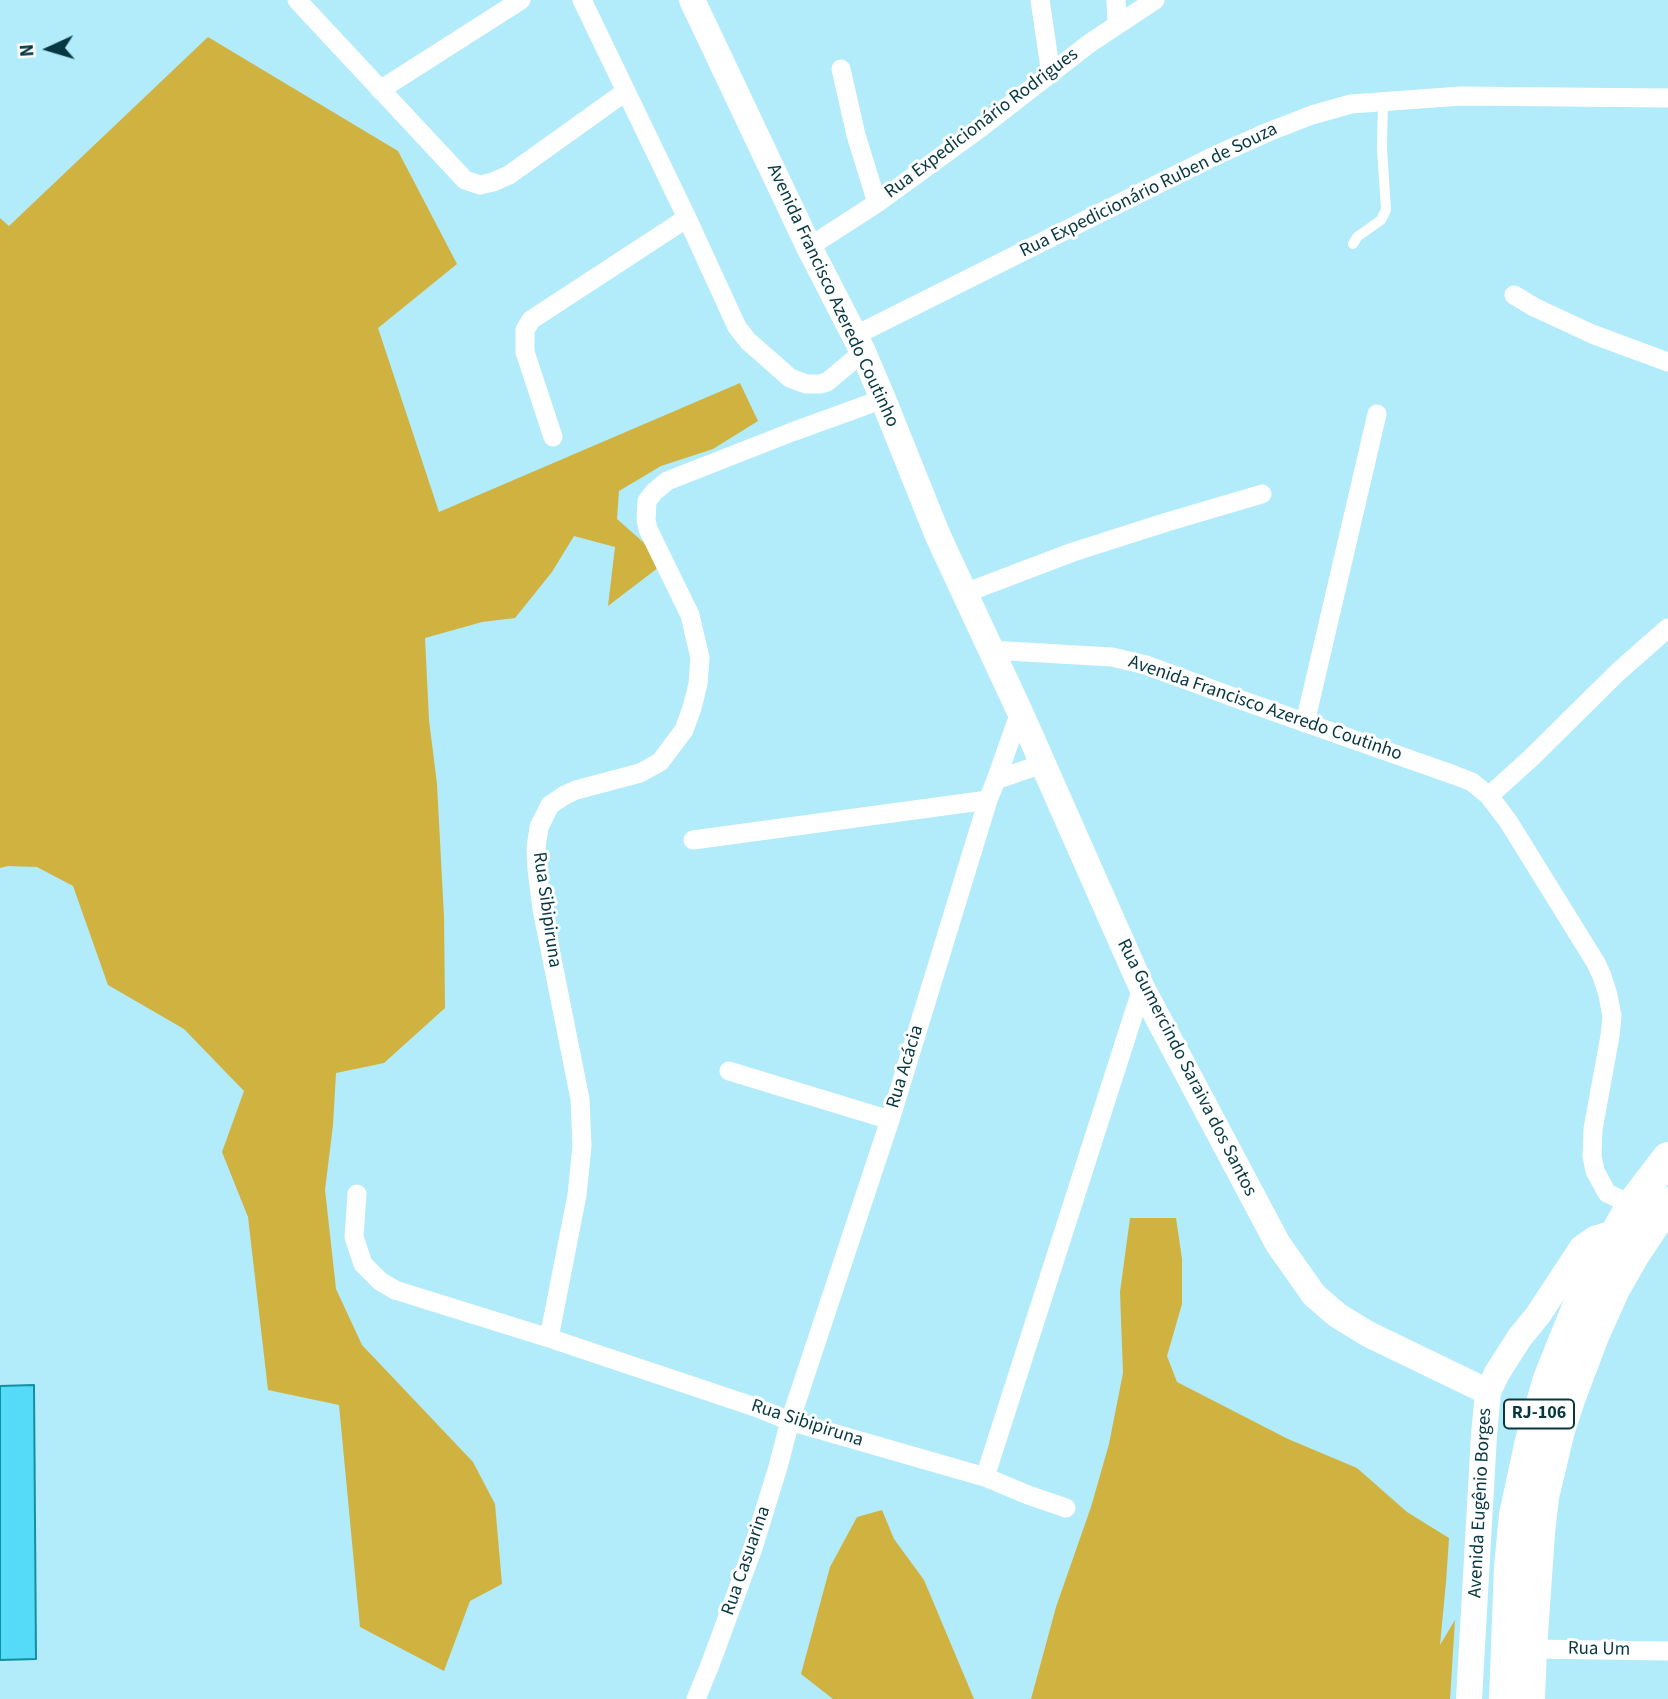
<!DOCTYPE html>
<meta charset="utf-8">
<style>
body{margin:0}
#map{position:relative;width:1668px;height:1699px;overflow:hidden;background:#b2ebf9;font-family:"Source Sans 3",sans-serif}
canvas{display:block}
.north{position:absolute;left:14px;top:14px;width:70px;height:70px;-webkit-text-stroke:5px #fff;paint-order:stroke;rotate:266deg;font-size:19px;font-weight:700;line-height:28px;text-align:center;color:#073841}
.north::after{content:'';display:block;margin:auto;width:24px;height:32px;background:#073841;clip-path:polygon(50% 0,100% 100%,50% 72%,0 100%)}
</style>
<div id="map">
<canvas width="1668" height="1699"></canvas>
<div class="north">N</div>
</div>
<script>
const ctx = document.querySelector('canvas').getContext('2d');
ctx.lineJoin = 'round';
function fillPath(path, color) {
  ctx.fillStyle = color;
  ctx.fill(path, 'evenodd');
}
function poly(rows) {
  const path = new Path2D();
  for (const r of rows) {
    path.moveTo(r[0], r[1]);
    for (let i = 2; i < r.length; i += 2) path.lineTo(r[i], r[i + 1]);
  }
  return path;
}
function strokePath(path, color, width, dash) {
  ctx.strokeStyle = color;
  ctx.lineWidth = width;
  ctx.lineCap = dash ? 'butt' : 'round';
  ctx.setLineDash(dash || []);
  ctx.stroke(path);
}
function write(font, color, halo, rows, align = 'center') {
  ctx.font = font + ' "Source Sans 3",sans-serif';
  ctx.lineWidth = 6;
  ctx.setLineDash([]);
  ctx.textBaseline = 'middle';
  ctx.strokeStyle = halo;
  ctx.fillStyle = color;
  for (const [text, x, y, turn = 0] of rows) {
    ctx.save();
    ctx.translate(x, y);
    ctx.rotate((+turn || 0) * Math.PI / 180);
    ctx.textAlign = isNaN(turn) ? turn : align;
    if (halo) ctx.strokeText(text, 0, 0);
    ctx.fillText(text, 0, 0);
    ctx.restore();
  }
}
const green = poly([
 [208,37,398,151,457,264,378,328,439,512,740,383,758,421,713,449,661,466,619,491,617,519,651,549,659,567,608,606,615,547,574,536,552,572,515,618,482,622,425,638,429,720,437,784,444,917,445,1008,384,1063,336,1073,333,1125,325,1190,336,1289,362,1345,473,1462,495,1504,502,1584,470,1601,444,1671,360,1627,339,1405,268,1390,248,1217,222,1152,244,1091,184,1029,108,985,73,886,37,867,8,866,0,868,0,218,9,226],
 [1130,1218,1176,1218,1182,1259,1182,1304,1167,1356,1177,1382,1288,1439,1357,1468,1407,1512,1449,1538,1446,1582,1440,1645,1455,1620,1450,1699,1031,1699,1056,1607,1091,1507,1109,1444,1123,1373,1120,1292],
 [882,1510,894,1539,924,1580,974,1699,833,1699,801,1674,830,1567,857,1517]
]);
const building = poly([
 [34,1385,36,1659,0,1660,0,1386,34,1385]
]);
const service = poly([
 [1353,244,1357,237,1381,220,1386,210,1382,148,1383,101]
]);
const minor = poly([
 [297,0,465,180,480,185,493,182,509,175,625,92],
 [582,0,687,218,737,327,748,341,790,378,806,384,820,384,827,382,863,352],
 [1040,0,1051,74],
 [1116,0,1117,25],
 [841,69,856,135,877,203],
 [380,90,521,0],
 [809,247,877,203,983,126,1090,43,1155,0],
 [1514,295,1534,307,1592,334,1668,362],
 [854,336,1210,158,1268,132,1312,115,1351,104,1461,96,1668,98],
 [553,437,525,352,525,330,531,320,687,218],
 [965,593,1073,552,1167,522,1262,494],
 [990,650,1112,657,1146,665,1241,700,1454,775,1472,782,1489,796,1508,821,1596,963,1602,976,1608,995,1612,1016,1610,1036,1593,1129,1592,1156,1595,1171,1607,1193,1632,1205],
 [1305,723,1377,414],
 [996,780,1042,764],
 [1489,796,1531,758,1618,672,1668,628],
 [693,840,988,800],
 [729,1071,890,1120],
 [357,1194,354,1237,363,1264,380,1281,395,1290,549,1338,755,1407,790,1421,985,1477,1028,1495,1066,1508],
 [549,1338,577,1195,582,1146,580,1099,542,909,537,869,536,848,539,827,550,805,565,795,576,790,640,773,660,762,684,730,692,708,698,684,700,658,690,615,648,529,646,520,647,501,654,492,667,481,792,432,883,399],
 [985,1477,1142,988],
 [1531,1649,1668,1651],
 [696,1699,710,1665,753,1548,778,1467,790,1421,890,1120,988,800,996,780,1020,712]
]);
const secondary = poly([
 [692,0,809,247,863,352,883,399,938,536,1020,712,1142,988,1278,1244,1314,1295,1337,1315,1368,1334,1488,1392],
 [1469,1699,1484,1435,1488,1392,1497,1373,1520,1337,1538,1315,1582,1248,1595,1239,1617,1232]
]);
const trunk = poly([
 [1505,1699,1510,1567,1515,1515,1531,1441,1549,1379,1578,1307,1617,1232,1632,1205,1668,1158],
 [1529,1699,1531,1649,1539,1533,1543,1497,1559,1430,1571,1394,1593,1336,1614,1289,1634,1254,1668,1203]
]);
const shields = [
 [1539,1414,70]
];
const shieldNames = [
 ["RJ-106",1539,1414]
];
const streetNames = [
 ["Rua Expedicionário Rodrigues",982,124,-37],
 ["Rua Expedicionário Ruben de Souza",1149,191,-26],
 ["Avenida Francisco Azeredo Coutinho",832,296,65],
 ["Avenida Francisco Azeredo Coutinho",1265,709,19],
 ["Rua Sibipiruna",546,910,82],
 ["Rua Acácia",906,1067,-73],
 ["Rua Gumercindo Saraiva dos Santos",1186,1068,63],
 ["Rua Sibipiruna",807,1424,18],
 ["Avenida Eugênio Borges",1481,1503,-87],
 ["Rua Casuarina",747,1561,-71],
 ["Rua Um",1599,1650,1]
];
fillPath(green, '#d0b241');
fillPath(building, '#55dbf7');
strokePath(building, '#128fa5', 2);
strokePath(service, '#fff', 10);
strokePath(minor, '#fff', 19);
strokePath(secondary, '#fff', 26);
strokePath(trunk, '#fff', 32);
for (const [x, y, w] of shields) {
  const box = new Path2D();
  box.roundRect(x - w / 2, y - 14.5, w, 29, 5);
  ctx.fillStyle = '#fff';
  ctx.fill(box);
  strokePath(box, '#073841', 2);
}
write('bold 18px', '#073841', null, shieldNames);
write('19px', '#073841', '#fff', streetNames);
</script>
